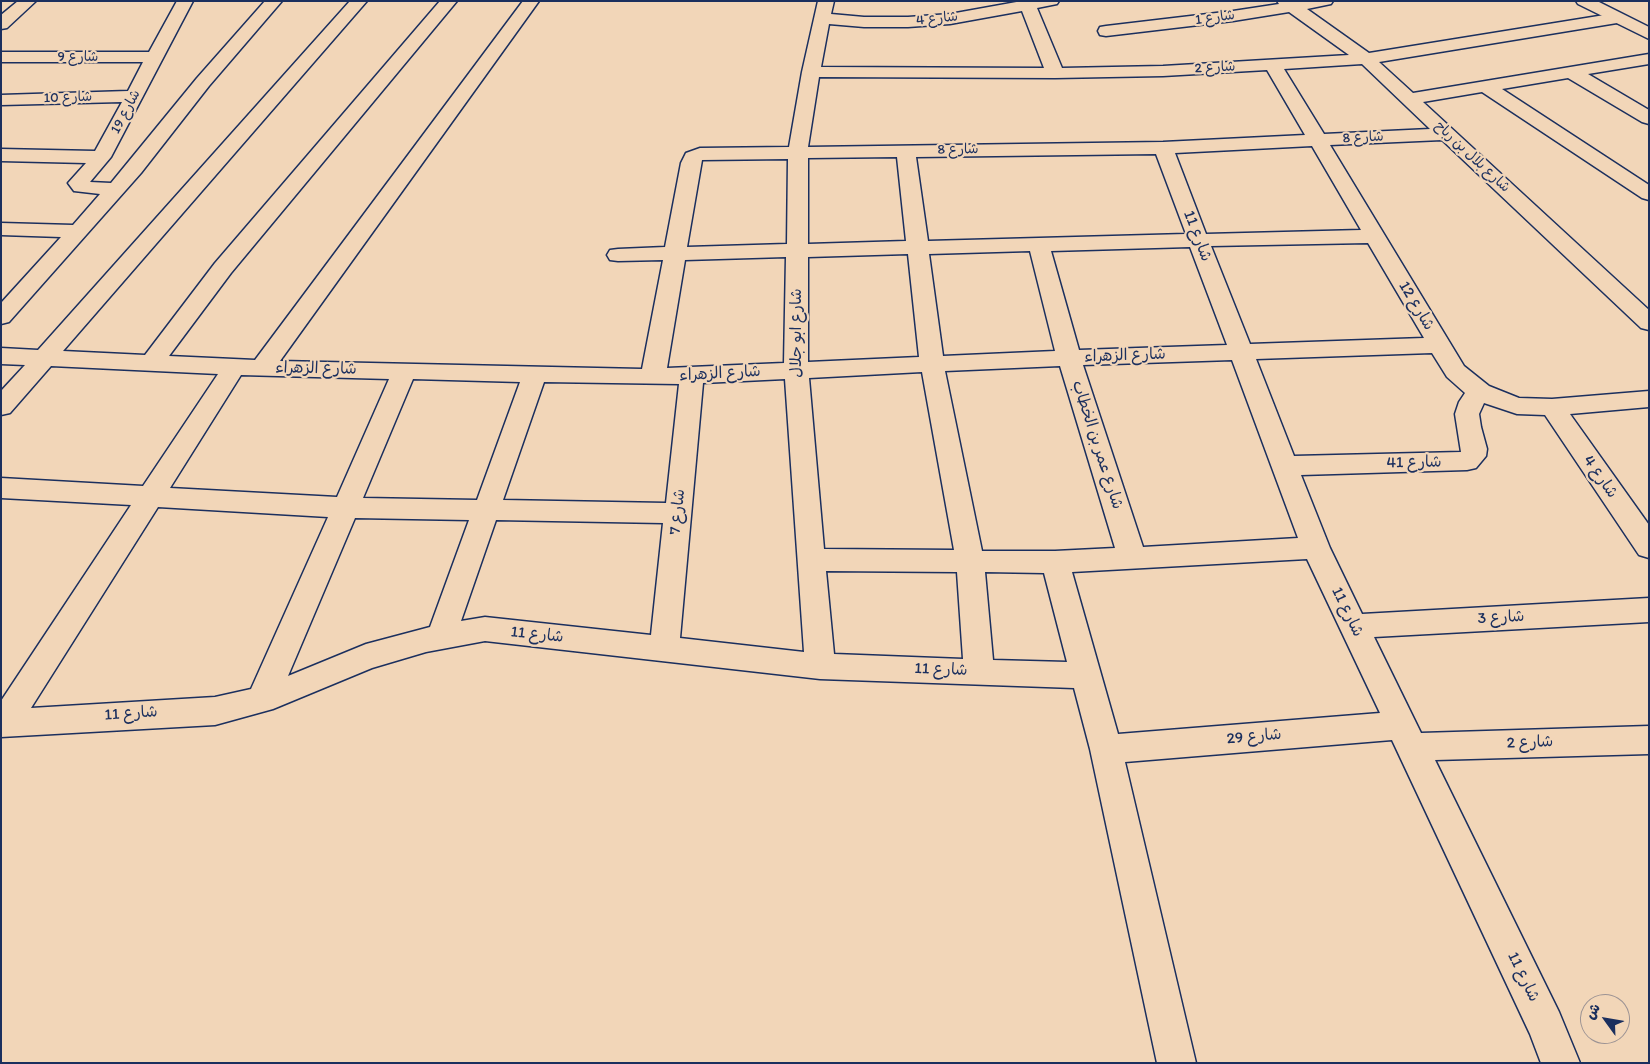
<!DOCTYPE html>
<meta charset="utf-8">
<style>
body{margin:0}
#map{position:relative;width:1650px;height:1064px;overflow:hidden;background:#f2d6b8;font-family:Itim,"Playpen Sans Arabic",sans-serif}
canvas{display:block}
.frame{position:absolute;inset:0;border:2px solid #1b2f5e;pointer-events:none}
.north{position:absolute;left:1580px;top:994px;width:50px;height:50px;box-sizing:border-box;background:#f2d6b8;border:1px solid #9c9394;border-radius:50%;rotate:302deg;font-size:14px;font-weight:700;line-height:20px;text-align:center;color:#1b2f5e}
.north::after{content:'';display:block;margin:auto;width:18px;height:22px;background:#1b2f5e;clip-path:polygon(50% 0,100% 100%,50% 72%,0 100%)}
</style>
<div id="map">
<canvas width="1650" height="1064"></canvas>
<div class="frame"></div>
<div class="north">ش</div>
</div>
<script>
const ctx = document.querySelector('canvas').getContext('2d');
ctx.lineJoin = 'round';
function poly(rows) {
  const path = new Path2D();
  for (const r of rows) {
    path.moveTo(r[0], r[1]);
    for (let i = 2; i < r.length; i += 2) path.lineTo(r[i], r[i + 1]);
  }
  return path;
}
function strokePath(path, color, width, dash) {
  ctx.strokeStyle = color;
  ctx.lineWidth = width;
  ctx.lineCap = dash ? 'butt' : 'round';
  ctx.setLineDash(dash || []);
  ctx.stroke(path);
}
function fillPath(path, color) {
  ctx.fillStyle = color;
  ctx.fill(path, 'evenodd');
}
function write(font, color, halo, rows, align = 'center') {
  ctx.font = font + ' Itim,"Playpen Sans Arabic",sans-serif';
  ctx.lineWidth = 4.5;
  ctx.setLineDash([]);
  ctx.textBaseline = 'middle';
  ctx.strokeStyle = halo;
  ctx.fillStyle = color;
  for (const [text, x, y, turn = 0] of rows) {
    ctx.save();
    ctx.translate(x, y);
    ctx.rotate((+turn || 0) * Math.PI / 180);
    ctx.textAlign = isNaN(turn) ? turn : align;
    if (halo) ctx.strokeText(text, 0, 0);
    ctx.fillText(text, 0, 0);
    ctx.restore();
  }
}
const minor = poly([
 [18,1,36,1,7,28,1,29,1,15,18,1],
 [177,1,193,1,111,157,90,182,111,183,197,78,265,1,282,1,209,86,141,173,9,322,1,324,1,303,61,237,1,235,1,223,73,225,100,194,74,191,68,183,86,163,1,161,1,149,95,151,122,102,1,105,1,95,128,91,143,62,1,62,1,52,149,52,177,1],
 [350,1,367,1,63,351,145,355,215,263,440,1,457,1,231,273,169,356,255,360,523,1,539,1,280,361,642,369,663,260,618,261,610,260,607,255,610,250,618,249,665,247,681,163,686,153,700,148,789,147,802,72,818,1,834,1,831,14,864,17,908,17,950,14,1022,1,1059,1,1057,4,1037,8,1062,68,1163,66,1349,55,1289,12,1233,21,1106,36,1100,35,1098,31,1100,27,1106,26,1233,11,1279,4,1277,1,1333,1,1331,4,1307,9,1369,53,1617,13,1623,15,1625,18,1623,21,1617,23,1379,62,1413,93,1649,54,1649,64,1588,74,1649,110,1649,124,1642,122,1568,78,1502,89,1649,185,1649,200,1642,198,1482,92,1423,102,1649,310,1649,330,1641,328,1442,140,1330,145,1464,366,1489,386,1519,398,1552,399,1649,391,1649,407,1570,414,1649,525,1649,558,1639,555,1545,415,1517,414,1484,403,1479,414,1481,427,1487,449,1486,456,1476,468,1467,470,1301,475,1330,548,1362,614,1649,598,1649,622,1374,637,1421,733,1649,726,1649,754,1435,760,1559,1012,1580,1063,1541,1063,1530,1034,1392,740,1125,762,1196,1063,1157,1063,1090,749,1074,688,820,679,485,641,426,652,372,668,273,709,215,725,1,737,1,701,131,505,1,498,1,478,143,486,218,374,51,366,10,413,1,415,1,391,25,365,1,364,1,348,38,350,350,1],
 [1022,11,1044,68,821,67,829,24,864,27,908,27,950,24,1022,11],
 [1362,64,1430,129,1324,134,1284,69,1362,64],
 [1267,70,1305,135,1163,142,808,147,819,77,1055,78,1163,76,1267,70],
 [1312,146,1361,230,1206,234,1175,153,1312,146],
 [1156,154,1186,234,928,241,916,157,1156,154],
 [897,157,906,241,808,244,808,158,897,157],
 [788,159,787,244,687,247,702,160,788,159],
 [1368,243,1424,338,1250,344,1211,246,1368,243],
 [1190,247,1227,345,1079,350,1051,251,1190,247],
 [1030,251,1055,351,943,356,929,254,1030,251],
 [908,254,919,357,808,362,808,257,908,254],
 [786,257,784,363,667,368,685,260,786,257],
 [1432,353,1447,377,1465,393,1459,402,1455,414,1461,452,1294,456,1256,359,1432,353],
 [1232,360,1298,538,1143,547,1083,365,1232,360],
 [1060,366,1115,548,1055,551,982,551,945,371,1060,366],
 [922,372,954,550,824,549,809,378,922,372],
 [241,375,389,379,337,497,170,488,241,375],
 [413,379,520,382,477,500,363,498,413,379],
 [785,379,804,652,680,638,703,383,785,379],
 [544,382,679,384,666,503,503,500,544,382],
 [158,507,328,517,251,689,215,697,31,708,158,507],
 [355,518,469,520,430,627,366,644,288,676,355,518],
 [496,520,663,523,651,635,485,617,461,621,496,520],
 [1307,559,1380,713,1118,734,1072,572,1307,559],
 [826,571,957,572,963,659,834,654,826,571],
 [985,572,1044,573,1067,662,993,660,985,572]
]);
const tertiary = poly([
 [1576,1,1597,1,1649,27,1649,39,1578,4,1576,1]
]);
const farStreetnames = [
 ["شارع 1",1215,18,-8],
 ["شارع 4",937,19,-6],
 ["شارع 9",78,57],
 ["شارع 2",1215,68,-3],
 ["شارع 10",68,98,-2],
 ["شارع 19",126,112,-62],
 ["شارع 8",1363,138,-3],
 ["شارع 8",958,150,-1],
 ["شارع بلال بن رباح",1472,157,43]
];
const streetNames = [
 ["شارع 11",1197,236,69],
 ["شارع 12",1416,306,59],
 ["شارع ابو جلال",797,333,-90],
 ["شارع الزهراء",1125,356,-2],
 ["شارع الزهراء",316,369,1],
 ["شارع الزهراء",720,374,-3],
 ["شارع عمر بن الخطاب",1097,445,72],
 ["شارع 41",1414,463,-1],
 ["شارع 4",1600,477,55],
 ["شارع 7",678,512,-84],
 ["شارع 11",1347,612,64],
 ["شارع 3",1501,618,-3],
 ["شارع 11",537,635,6],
 ["شارع 11",941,670,2],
 ["شارع 11",131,714,-4],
 ["شارع 29",1254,737,-5],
 ["شارع 2",1530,743,-2],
 ["شارع 11",1523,977,64]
];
strokePath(minor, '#1b2f5e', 3);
strokePath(tertiary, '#1b2f5e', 3);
fillPath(minor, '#f2d6b8');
fillPath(tertiary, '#f2d6b8');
write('14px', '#1b2f5e', '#f2d6b8', farStreetnames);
write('16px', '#1b2f5e', '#f2d6b8', streetNames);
</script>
